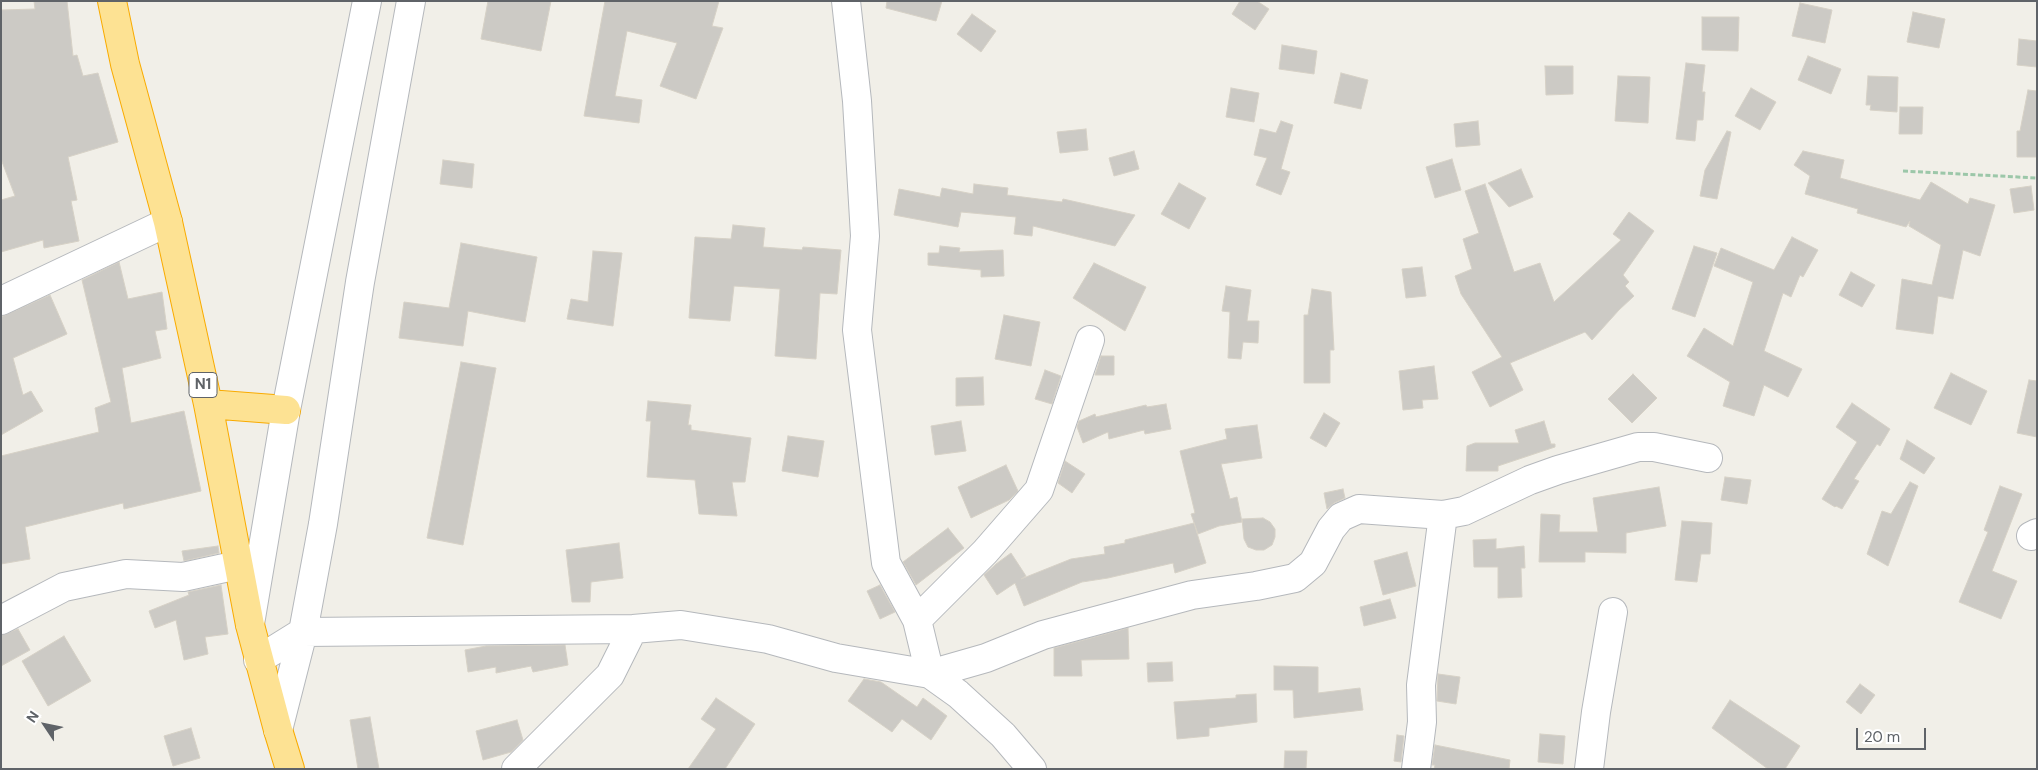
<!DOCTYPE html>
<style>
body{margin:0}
#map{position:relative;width:2038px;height:770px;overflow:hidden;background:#f1efe8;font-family:"DM Sans",sans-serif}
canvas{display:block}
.frame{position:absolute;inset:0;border:2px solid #5f6368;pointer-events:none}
.north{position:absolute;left:20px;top:700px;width:50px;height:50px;-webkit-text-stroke:4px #fff;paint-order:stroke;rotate:304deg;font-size:14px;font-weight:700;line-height:20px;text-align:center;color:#5f6368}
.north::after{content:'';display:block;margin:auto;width:18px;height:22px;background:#5f6368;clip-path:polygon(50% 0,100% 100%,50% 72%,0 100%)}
.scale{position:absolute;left:1856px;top:728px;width:70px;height:22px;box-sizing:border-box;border:2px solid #5f6368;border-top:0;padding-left:6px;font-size:15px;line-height:18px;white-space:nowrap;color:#5f6368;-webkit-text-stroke:4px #fff;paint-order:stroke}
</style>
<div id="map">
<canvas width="2038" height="770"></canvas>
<div class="frame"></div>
<div class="north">N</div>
<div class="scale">20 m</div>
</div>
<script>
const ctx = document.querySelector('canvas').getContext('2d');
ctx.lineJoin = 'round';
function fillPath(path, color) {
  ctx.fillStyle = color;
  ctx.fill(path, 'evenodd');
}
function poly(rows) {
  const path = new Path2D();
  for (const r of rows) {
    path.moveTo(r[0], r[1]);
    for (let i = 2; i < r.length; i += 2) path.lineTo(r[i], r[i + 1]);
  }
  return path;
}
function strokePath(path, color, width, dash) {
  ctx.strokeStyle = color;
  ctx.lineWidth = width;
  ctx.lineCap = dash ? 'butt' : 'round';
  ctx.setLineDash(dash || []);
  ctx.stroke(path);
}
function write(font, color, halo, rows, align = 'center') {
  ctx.font = font + ' "DM Sans",sans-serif';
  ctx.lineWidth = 4;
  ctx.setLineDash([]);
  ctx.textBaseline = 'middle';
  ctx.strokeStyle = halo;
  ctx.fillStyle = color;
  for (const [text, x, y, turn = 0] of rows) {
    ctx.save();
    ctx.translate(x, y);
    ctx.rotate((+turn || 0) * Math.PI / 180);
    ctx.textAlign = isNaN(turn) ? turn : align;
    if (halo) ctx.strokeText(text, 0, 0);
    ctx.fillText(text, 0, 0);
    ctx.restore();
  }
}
const building = poly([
 [34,1,67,1,73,56,77,55,83,76,98,73,118,142,68,157,77,200,71,201,79,241,44,248,43,240,1,252,1,200,15,196,1,159,1,10,35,9,34,1],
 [488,1,551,1,541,51,481,39,488,1],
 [605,1,719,1,712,26,723,28,696,99,660,86,677,43,627,31,615,96,642,100,639,123,584,116,605,1],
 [887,1,942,1,936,21,886,8,887,1],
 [1240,1,1257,1,1269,9,1255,30,1232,14,1240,1],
 [1800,3,1832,10,1825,43,1792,36,1800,3],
 [1913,12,1945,19,1939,48,1907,42,1913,12],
 [972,14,996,31,981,52,957,34,972,14],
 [1702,17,1739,17,1738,51,1702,50,1702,17],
 [2019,39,2037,41,2037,67,2017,65,2019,39],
 [1282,45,1317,51,1314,74,1279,69,1282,45],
 [1808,56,1841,69,1831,94,1798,80,1808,56],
 [1686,63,1705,65,1702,92,1705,92,1703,120,1697,120,1695,141,1676,139,1686,63],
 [1545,66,1573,66,1573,94,1546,95,1545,66],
 [1341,73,1368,80,1361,109,1334,103,1341,73],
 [1618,76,1650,77,1648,123,1615,121,1618,76],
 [1868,76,1898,77,1897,112,1870,110,1871,105,1866,105,1868,76],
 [1231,88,1259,93,1254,122,1226,117,1231,88],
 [1751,88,1776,102,1760,130,1735,116,1751,88],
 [2028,90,2037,91,2037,157,2017,157,2017,131,2020,131,2028,90],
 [1900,107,1923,107,1922,134,1899,134,1900,107],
 [1281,121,1293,125,1281,169,1290,172,1281,195,1256,185,1267,158,1254,155,1260,129,1276,133,1281,121],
 [1478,121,1480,145,1456,147,1454,124,1478,121],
 [1086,129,1088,150,1060,153,1057,132,1086,129],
 [1727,131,1731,132,1717,199,1700,196,1705,170,1727,131],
 [1134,151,1139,169,1114,176,1109,158,1134,151],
 [1803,151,1844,160,1840,178,1920,200,1931,182,1968,204,1970,198,1995,205,1980,256,1963,250,1953,299,1938,296,1933,334,1896,329,1902,279,1932,285,1941,245,1909,226,1910,221,1906,227,1857,213,1858,209,1805,194,1810,176,1794,165,1803,151],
 [1452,159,1461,190,1435,198,1426,167,1452,159],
 [443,160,474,164,472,188,440,184,443,160],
 [1521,169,1533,197,1509,207,1488,183,1521,169],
 [1179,183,1206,198,1189,229,1161,214,1179,183],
 [974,184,1008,188,1007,195,1062,202,1063,199,1135,215,1115,246,1033,226,1032,236,1014,234,1016,217,961,212,958,227,894,215,899,189,940,197,942,188,973,194,974,184],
 [1485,184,1514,272,1540,263,1554,302,1621,240,1613,234,1629,212,1654,231,1623,275,1629,282,1625,286,1634,296,1619,310,1592,340,1585,332,1510,363,1523,390,1490,407,1472,372,1502,357,1461,294,1455,276,1472,269,1463,239,1479,233,1465,191,1485,184],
 [2031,186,2034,210,2014,213,2010,189,2031,186],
 [733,225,765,228,763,247,802,250,803,247,841,250,837,294,820,293,816,359,775,356,780,289,734,286,730,321,689,318,695,237,731,239,733,225],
 [1792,237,1818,250,1803,277,1800,275,1791,297,1783,293,1764,351,1802,369,1788,397,1764,385,1754,416,1723,406,1730,382,1687,356,1704,328,1733,346,1753,282,1714,266,1721,248,1774,270,1792,237],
 [461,243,537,257,525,322,468,311,463,346,399,338,404,302,449,308,461,243],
 [940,246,960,248,959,252,1003,250,1004,276,981,277,981,270,928,265,928,253,939,253,940,246],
 [1694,246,1717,253,1695,317,1672,309,1694,246],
 [593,251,622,253,613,326,567,319,571,299,588,302,593,251],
 [119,262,128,299,162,292,167,329,155,331,161,358,122,368,131,423,184,411,201,491,124,509,123,503,25,527,30,559,1,564,1,456,99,432,95,408,111,402,82,280,119,262],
 [1094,263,1146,287,1125,331,1073,298,1094,263],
 [1422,267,1426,296,1406,298,1402,269,1422,267],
 [1851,272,1875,285,1862,307,1839,295,1851,272],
 [1226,286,1251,290,1247,321,1259,321,1258,343,1243,342,1241,359,1228,358,1230,312,1222,311,1226,286],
 [1312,289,1331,292,1334,350,1330,350,1330,383,1304,383,1304,315,1308,315,1312,289],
 [50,295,67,334,13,358,23,395,31,391,43,411,1,435,1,317,50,295],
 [1004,315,1040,322,1031,366,995,359,1004,315],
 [1101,356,1114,356,1114,375,1095,375,1101,356],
 [461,362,496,368,463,545,427,538,461,362],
 [1434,366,1438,399,1422,400,1423,408,1403,410,1399,371,1434,366],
 [1045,370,1061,376,1052,404,1035,399,1045,370],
 [1951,373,1987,391,1971,425,1934,408,1951,373],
 [1633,374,1657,398,1632,423,1608,399,1633,374],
 [983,377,984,405,956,406,956,378,983,377],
 [2029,380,2037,381,2037,437,2017,433,2029,380],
 [648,401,691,405,688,425,691,425,691,430,751,438,745,482,732,482,737,516,699,514,695,480,647,477,651,421,646,421,648,401],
 [1852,403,1890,429,1880,446,1877,444,1854,479,1859,481,1842,509,1836,506,1835,507,1822,499,1857,442,1836,427,1852,403],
 [1166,404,1171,429,1145,434,1144,430,1109,439,1108,432,1083,443,1077,427,1079,421,1095,414,1096,417,1146,405,1147,407,1166,404],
 [1324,413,1340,423,1326,447,1310,438,1324,413],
 [961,421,966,451,935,455,931,426,961,421],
 [1544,421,1551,444,1555,444,1555,447,1498,466,1498,471,1466,471,1467,446,1475,443,1519,443,1515,430,1544,421],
 [1257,425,1262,458,1221,464,1230,499,1237,497,1242,522,1219,526,1198,534,1191,514,1195,513,1180,451,1227,439,1225,429,1257,425],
 [788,436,824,441,818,477,782,471,788,436],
 [1907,440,1935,458,1924,474,1900,459,1907,440],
 [1065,461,1085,474,1072,493,1058,483,1065,461],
 [1006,465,1018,491,1009,500,971,518,958,487,1006,465],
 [1725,477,1751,480,1747,504,1721,500,1725,477],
 [1910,482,1918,486,1888,566,1867,554,1882,511,1891,514,1910,482],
 [2000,486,2022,494,1992,571,2017,581,2001,619,1959,602,1988,532,1984,530,2000,486],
 [1659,487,1666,526,1626,533,1626,553,1585,552,1585,562,1539,562,1541,514,1560,515,1559,532,1598,532,1593,498,1659,487],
 [1343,489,1345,498,1334,503,1327,509,1324,493,1343,489],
 [1263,518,1270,522,1275,529,1275,537,1272,545,1264,550,1256,550,1248,547,1244,539,1242,519,1263,518],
 [1682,521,1712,523,1710,554,1701,554,1697,582,1675,580,1682,521],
 [1194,523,1206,563,1175,573,1173,563,1108,578,1082,582,1024,606,1015,583,997,595,984,575,996,564,1011,553,1026,576,1021,579,1071,559,1105,554,1104,547,1125,543,1125,540,1194,523],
 [948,528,964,548,916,585,903,562,948,528],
 [1496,539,1496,549,1524,546,1525,568,1521,568,1522,597,1498,598,1498,567,1474,567,1473,540,1496,539],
 [619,543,623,578,591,582,590,602,572,602,566,550,619,543],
 [218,546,219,553,184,561,182,551,218,546],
 [1407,552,1416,586,1383,595,1374,561,1407,552],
 [221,585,228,634,205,637,208,654,184,660,176,620,155,628,149,611,189,595,188,592,221,585],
 [880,585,895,612,880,619,867,591,880,585],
 [1390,599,1396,618,1364,626,1360,607,1390,599],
 [1128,628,1129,659,1081,660,1082,676,1054,676,1054,648,1128,628],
 [18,629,30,650,1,666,1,635,18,629],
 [64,636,91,681,48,706,22,661,64,636],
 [565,645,568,665,533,672,531,666,496,673,496,667,468,672,465,650,486,646,565,645],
 [1172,662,1173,681,1148,682,1147,663,1172,662],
 [1274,666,1318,667,1318,693,1360,688,1363,710,1294,718,1293,690,1274,690,1274,666],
 [1438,674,1460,677,1456,704,1437,701,1438,674],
 [864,679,881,682,917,707,923,698,947,716,931,740,902,719,892,732,848,701,864,679],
 [1860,684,1875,695,1861,714,1846,702,1860,684],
 [1256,694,1257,722,1209,728,1209,736,1177,739,1174,702,1236,698,1236,695,1256,694],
 [716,698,755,724,725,769,688,769,716,729,701,719,716,698],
 [1730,700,1800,746,1785,769,1768,769,1712,728,1730,700],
 [370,717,379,769,358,769,350,720,370,717],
 [517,720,523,740,511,752,483,760,476,731,517,720],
 [191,728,200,758,173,766,164,736,191,728],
 [1540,734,1565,736,1563,764,1538,762,1540,734],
 [1397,735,1404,736,1401,762,1394,761,1397,735],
 [1435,745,1510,760,1509,769,1434,769,1435,765,1432,765,1435,745],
 [1285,751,1307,751,1306,769,1284,769,1285,751]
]);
const path = poly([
 [1903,171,2037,178]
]);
const minor = poly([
 [846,1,857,101,865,236,857,330,886,563,917,620,930,674,986,658,1043,635,1192,595,1256,586,1295,578,1313,563,1331,529,1341,517,1359,509,1443,515,1464,511,1530,480,1558,470,1638,447,1654,447,1708,458],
 [1,301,168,222],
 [2031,536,2037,533],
 [1,620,64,587,126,574,183,577,238,565],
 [917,620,985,552,1039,490,1090,340],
 [250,624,286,410,367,1],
 [258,660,303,632,633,629,681,625,768,639,836,658,930,674,958,694,1003,735,1032,769],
 [278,730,303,632,323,524,360,282,411,1],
 [516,769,610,675,633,629],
 [1416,769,1422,722,1421,685,1443,515],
 [1589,769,1596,712,1613,612]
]);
const highway = poly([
 [112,1,125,64,168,222,208,404,250,625,278,730,290,769],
 [208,404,286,410]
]);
const shields = [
 [203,385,28]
];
const shieldNames = [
 ["N1",203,385]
];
fillPath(building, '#cccac5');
strokePath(building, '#d6d1c6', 1);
strokePath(minor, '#b5b8bc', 30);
strokePath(highway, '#f9ab00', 30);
strokePath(path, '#9cc7a9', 3, [5, 2.5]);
strokePath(minor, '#fff', 28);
strokePath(highway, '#fde293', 28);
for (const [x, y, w] of shields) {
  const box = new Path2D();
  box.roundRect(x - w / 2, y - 12.5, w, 25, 4);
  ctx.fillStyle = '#fff';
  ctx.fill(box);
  strokePath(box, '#5f6368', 1);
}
write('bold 15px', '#5f6368', null, shieldNames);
</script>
